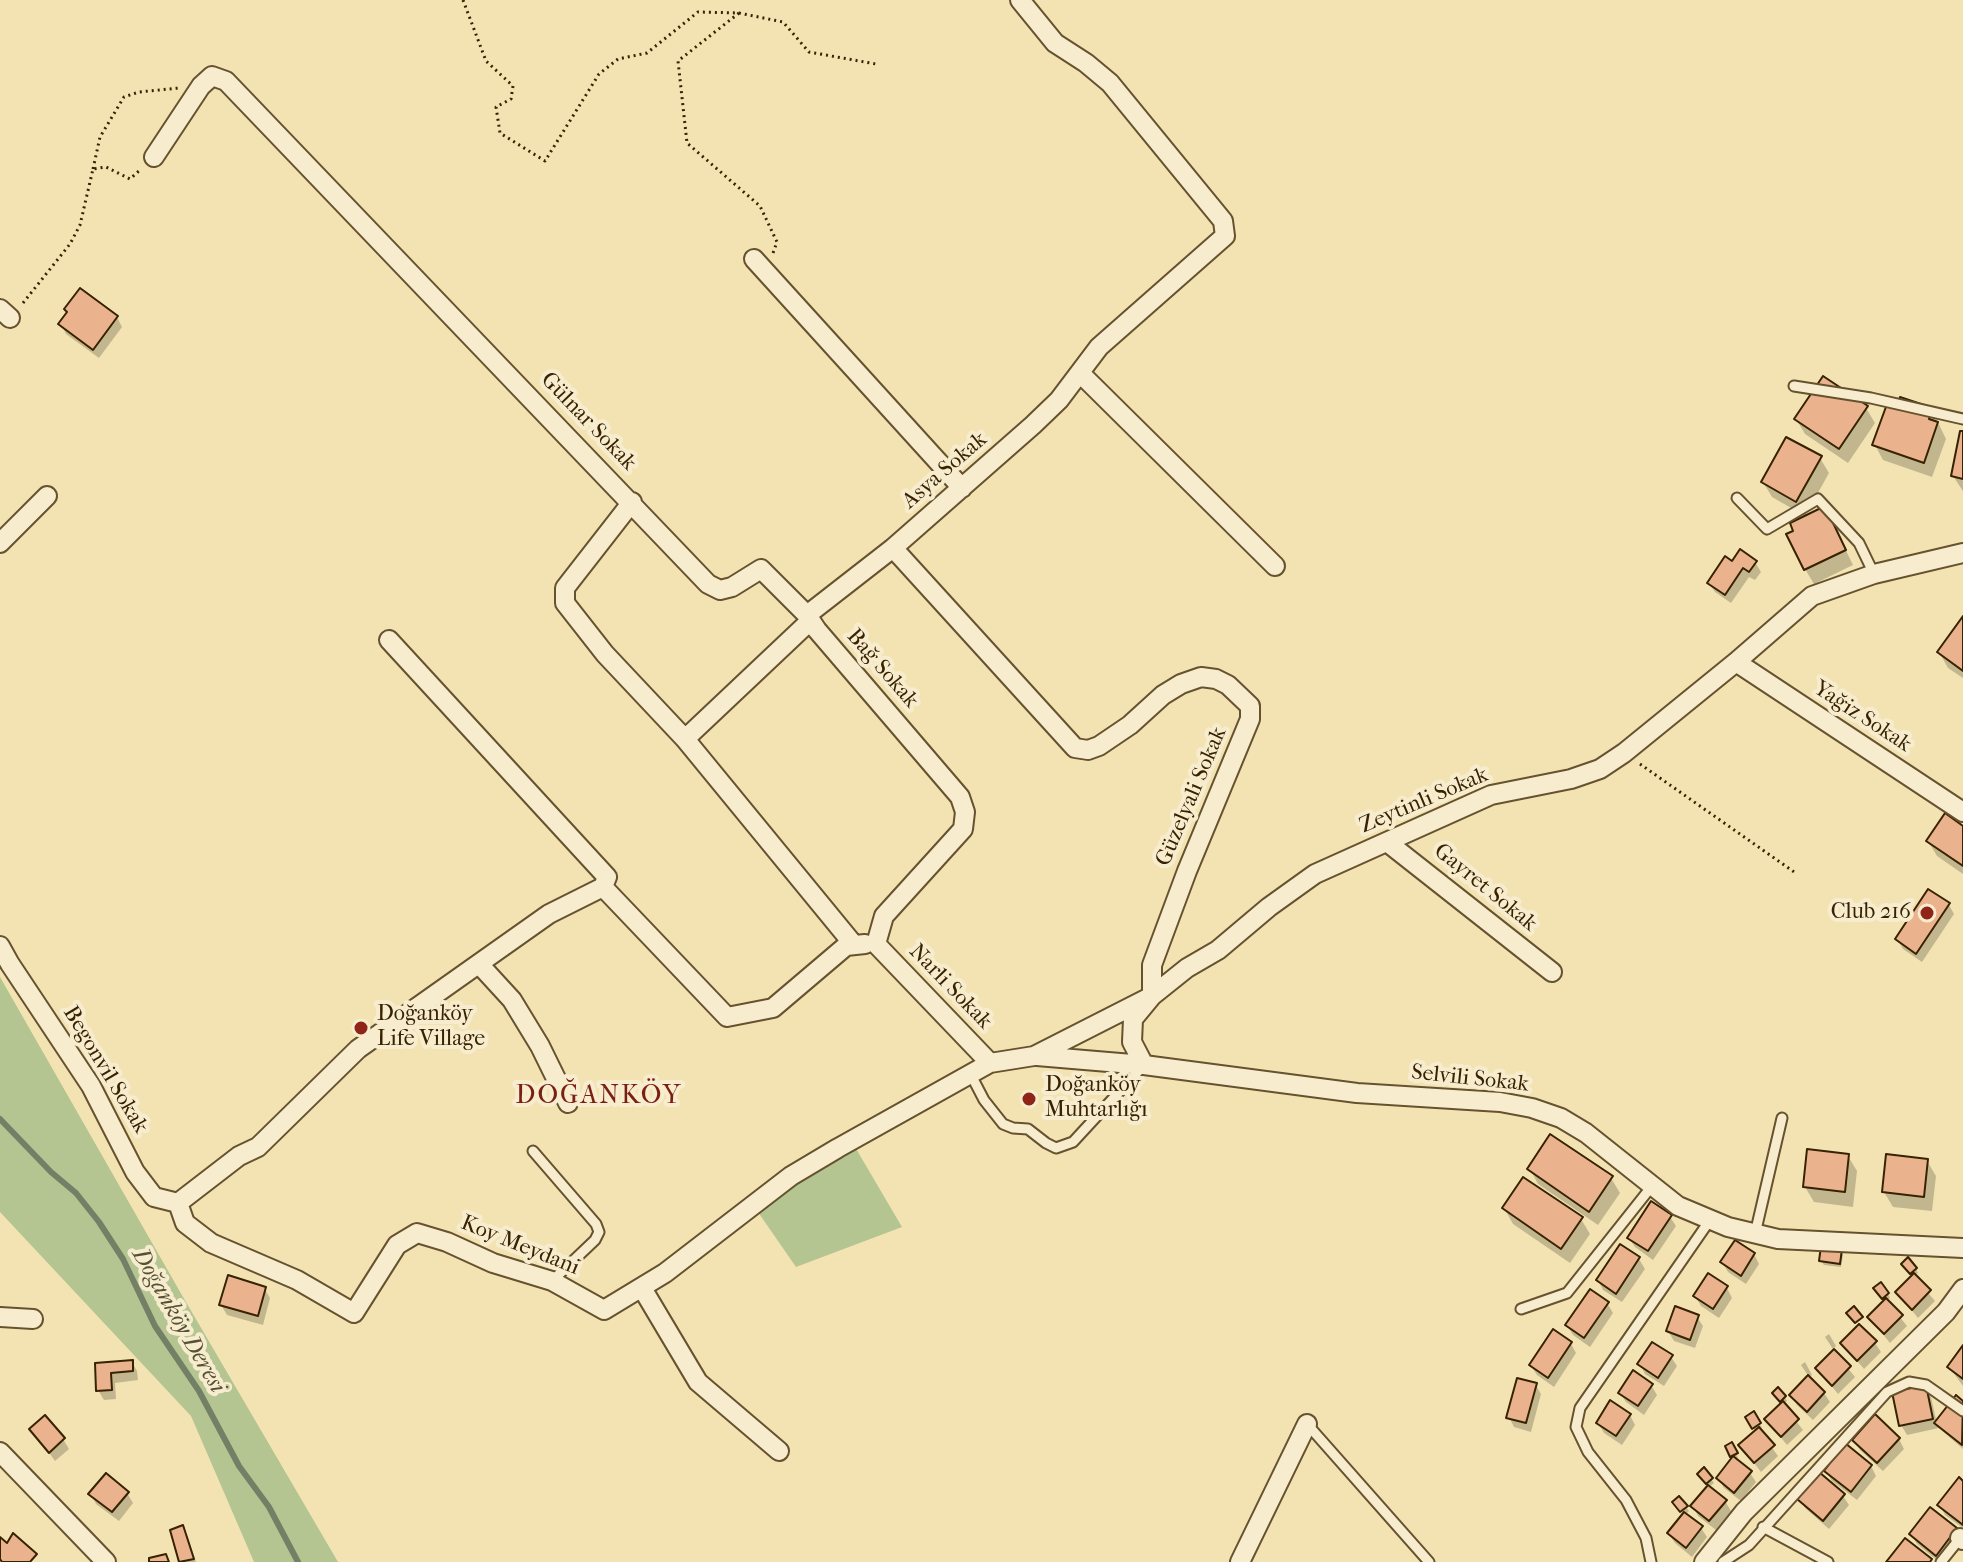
<!DOCTYPE html>
<meta charset="utf-8">
<style>
body{margin:0}
canvas{display:block;background:#f3e3b3}
</style>
<canvas width="1963" height="1562"></canvas>
<script>
const ctx = document.querySelector('canvas').getContext('2d');
ctx.lineJoin = 'round';
function fillPath(path, color) {
  ctx.fillStyle = color;
  ctx.fill(path, 'evenodd');
}
function poly(rows) {
  const path = new Path2D();
  for (const r of rows) {
    path.moveTo(r[0], r[1]);
    for (let i = 2; i < r.length; i += 2) path.lineTo(r[i], r[i + 1]);
  }
  return path;
}
function strokePath(path, color, width, dash) {
  ctx.strokeStyle = color;
  ctx.lineWidth = width;
  ctx.lineCap = dash ? 'butt' : 'round';
  ctx.setLineDash(dash || []);
  ctx.stroke(path);
}
function write(font, color, halo, rows, align = 'center') {
  ctx.font = font + ' "IM FELL French Canon",serif';
  ctx.lineWidth = 8;
  ctx.setLineDash([]);
  ctx.textBaseline = 'middle';
  ctx.strokeStyle = halo;
  ctx.fillStyle = color;
  for (const [text, x, y, turn = 0] of rows) {
    ctx.save();
    ctx.translate(x, y);
    ctx.rotate((+turn || 0) * Math.PI / 180);
    ctx.textAlign = isNaN(turn) ? turn : align;
    if (halo) ctx.strokeText(text, 0, 0);
    ctx.fillText(text, 0, 0);
    ctx.restore();
  }
}
const green = poly([
 [0,977,183,1297,338,1562,254,1562,191,1416,0,1212],
 [855,1147,902,1227,796,1267,760,1215,760,1204]
]);
const shadow = poly([
 [68,313,117,317,122,327,99,358,66,334,61,324],
 [1866,408,1875,423,1848,463,1805,434,1796,419],
 [1932,410,1946,439,1932,477,1883,460,1875,445],
 [1963,433,1963,491,1953,476],
 [1820,458,1829,473,1805,516,1772,497,1763,482],
 [1833,524,1853,565,1814,584,1805,569],
 [1755,562,1761,572,1755,580,1749,577,1731,603,1715,592,1709,583,1732,564],
 [1963,619,1963,678,1948,668,1939,652],
 [1963,828,1963,874,1937,856,1928,841],
 [1949,905,1954,914,1922,962,1903,949,1897,939],
 [1848,1156,1857,1171,1853,1207,1814,1202,1805,1187],
 [1927,1161,1936,1176,1932,1211,1893,1207,1884,1192],
 [1530,1169,1611,1178,1620,1193,1598,1225,1538,1184],
 [1504,1208,1581,1219,1590,1234,1570,1263,1513,1224],
 [1670,1217,1676,1226,1653,1260,1635,1247,1629,1238],
 [1620,1246,1639,1259,1645,1269,1622,1302,1603,1290,1598,1280],
 [1840,1251,1843,1255,1841,1267,1824,1265,1821,1261],
 [1754,1254,1759,1264,1746,1284,1728,1272,1722,1262],
 [1906,1268,1916,1269,1918,1273,1914,1276,1935,1301,1918,1318,1897,1292,1913,1277],
 [1708,1276,1727,1288,1732,1298,1719,1318,1701,1306,1695,1296],
 [264,1288,270,1298,263,1325,227,1315,221,1305],
 [1878,1293,1888,1294,1890,1298,1887,1301,1907,1326,1890,1343,1869,1317,1885,1302],
 [1607,1303,1613,1313,1590,1347,1573,1335,1567,1325],
 [1697,1317,1703,1326,1695,1348,1674,1341,1668,1331],
 [1829,1334,1836,1346,1833,1349,1825,1337],
 [1842,1343,1875,1343,1881,1352,1864,1369],
 [1571,1344,1576,1353,1554,1387,1537,1375,1531,1366],
 [1963,1349,1963,1386,1949,1367],
 [1834,1351,1855,1377,1838,1394,1817,1368],
 [1671,1357,1677,1366,1664,1386,1645,1374,1640,1364],
 [132,1362,137,1371,138,1380,115,1383,116,1399,104,1400,98,1390,97,1365],
 [1805,1362,1812,1375,1809,1377,1801,1365],
 [1535,1384,1541,1394,1531,1432,1514,1427,1509,1417],
 [1651,1385,1657,1395,1644,1415,1626,1402,1620,1393],
 [1925,1387,1931,1397,1937,1424,1957,1398,1963,1403,1963,1449,1939,1428,1907,1435,1901,1425],
 [1824,1393,1830,1402,1813,1420,1797,1405,1792,1395],
 [1776,1397,1785,1397,1787,1401,1783,1404,1803,1430,1787,1445,1766,1419,1783,1404],
 [1753,1414,1762,1428,1759,1430,1778,1456,1761,1472,1741,1446,1756,1432,1747,1418],
 [1630,1415,1635,1425,1622,1445,1604,1433,1598,1423],
 [32,1429,63,1439,69,1449,55,1461],
 [1899,1439,1904,1449,1883,1471,1860,1450,1854,1440],
 [1732,1445,1738,1458,1734,1460,1750,1473,1756,1482,1741,1501,1724,1488,1718,1478,1733,1459,1727,1447],
 [1871,1466,1876,1476,1857,1500,1832,1481,1826,1471],
 [1702,1478,1711,1479,1714,1483,1708,1488,1725,1501,1731,1511,1716,1530,1698,1516,1693,1506,1709,1486],
 [1963,1483,1963,1528,1945,1515,1940,1505],
 [127,1493,133,1503,119,1521,96,1504,91,1494],
 [1843,1496,1849,1505,1829,1529,1805,1508,1799,1499],
 [1676,1506,1686,1507,1689,1511,1685,1515,1701,1528,1707,1537,1692,1557,1675,1543,1669,1534,1684,1515],
 [182,1528,188,1537,196,1562,181,1562,172,1531],
 [1956,1529,1962,1539,1939,1562,1917,1544,1911,1534]
]);
const stream = poly([
 [0,1119,51,1172,76,1193,99,1222,123,1259,155,1326,199,1391,239,1466,269,1507,298,1562]
]);
const building = poly([
 [80,288,118,316,93,350,58,324,67,312,64,309,80,288],
 [1823,376,1868,406,1839,449,1794,419,1823,376],
 [1900,397,1933,408,1929,419,1938,422,1924,463,1872,445,1887,404,1896,408,1900,397],
 [1960,431,1963,431,1963,479,1951,476,1960,431],
 [1786,437,1822,456,1796,502,1761,482,1786,437],
 [1825,506,1846,550,1804,570,1786,534,1793,531,1790,523,1825,506],
 [1740,549,1757,561,1749,572,1743,568,1725,595,1707,583,1725,556,1732,561,1740,549],
 [1963,616,1963,671,1937,652,1963,616],
 [1945,813,1963,826,1963,866,1926,841,1945,813],
 [1928,889,1950,903,1916,954,1895,939,1928,889],
 [1550,1134,1613,1176,1589,1212,1527,1169,1550,1134],
 [1807,1149,1849,1154,1845,1192,1803,1187,1807,1149],
 [1886,1154,1928,1159,1924,1197,1882,1192,1886,1154],
 [1523,1177,1583,1217,1561,1249,1502,1208,1523,1177],
 [1651,1201,1672,1215,1648,1251,1627,1238,1651,1201],
 [1735,1240,1755,1253,1741,1276,1720,1262,1735,1240],
 [1620,1244,1640,1257,1616,1294,1596,1280,1620,1244],
 [1821,1246,1842,1249,1840,1264,1819,1261,1821,1246],
 [1908,1257,1917,1268,1910,1274,1901,1264,1908,1257],
 [1708,1273,1728,1286,1713,1309,1693,1296,1708,1273],
 [1914,1273,1931,1290,1912,1310,1895,1292,1914,1273],
 [228,1275,266,1287,258,1316,219,1305,228,1275],
 [1881,1282,1889,1293,1882,1299,1873,1288,1881,1282],
 [1590,1289,1609,1302,1584,1338,1565,1325,1590,1289],
 [1886,1298,1903,1315,1884,1334,1867,1317,1886,1298],
 [1675,1306,1699,1315,1690,1340,1666,1331,1675,1306],
 [1854,1306,1863,1317,1855,1323,1846,1313,1854,1306],
 [1859,1324,1877,1341,1857,1361,1840,1343,1859,1324],
 [1553,1329,1572,1342,1548,1378,1529,1365,1553,1329],
 [1652,1342,1673,1355,1658,1378,1637,1364,1652,1342],
 [1963,1345,1963,1379,1947,1367,1963,1345],
 [1834,1349,1851,1366,1832,1386,1815,1368,1834,1349],
 [133,1360,133,1371,111,1373,112,1390,96,1391,95,1363,133,1360],
 [1633,1370,1653,1384,1638,1406,1618,1393,1633,1370],
 [1808,1375,1825,1392,1807,1412,1789,1395,1808,1375],
 [1517,1378,1537,1383,1526,1423,1506,1418,1517,1378],
 [1926,1385,1933,1419,1899,1426,1892,1392,1926,1385],
 [1778,1387,1786,1396,1780,1402,1772,1393,1778,1387],
 [1956,1395,1963,1401,1962,1445,1934,1423,1956,1395],
 [1610,1400,1631,1414,1616,1436,1596,1423,1610,1400],
 [1783,1401,1799,1419,1781,1437,1764,1419,1783,1401],
 [1754,1411,1761,1423,1752,1429,1745,1417,1754,1411],
 [1875,1414,1900,1438,1877,1463,1852,1440,1875,1414],
 [45,1415,65,1438,49,1453,29,1429,45,1415],
 [1759,1427,1775,1445,1754,1463,1738,1445,1759,1427],
 [1732,1442,1738,1453,1730,1457,1725,1446,1732,1442],
 [1845,1443,1872,1465,1851,1492,1824,1471,1845,1443],
 [1733,1456,1752,1471,1734,1493,1716,1478,1733,1456],
 [1704,1467,1713,1478,1706,1484,1697,1474,1704,1467],
 [1819,1472,1845,1494,1823,1521,1797,1499,1819,1472],
 [106,1473,129,1492,112,1512,88,1494,106,1473],
 [1959,1477,1963,1481,1963,1525,1937,1505,1959,1477],
 [1708,1485,1727,1500,1709,1521,1690,1506,1708,1485],
 [1679,1496,1688,1506,1680,1512,1672,1502,1679,1496],
 [1930,1507,1957,1528,1936,1556,1909,1534,1930,1507],
 [1684,1512,1703,1526,1686,1548,1667,1533,1684,1512],
 [183,1525,194,1559,179,1562,170,1530,183,1525],
 [13,1533,37,1554,30,1562,2,1562,0,1559,0,1537,7,1543,13,1533],
 [1905,1538,1932,1559,1930,1562,1886,1562,1905,1538],
 [166,1554,169,1562,149,1562,149,1558,166,1554]
]);
const path = poly([
 [463,0,486,61,513,86,511,99,496,107,500,133,545,161,599,74,618,59,647,53,698,12,739,13,783,22,809,52,876,64],
 [739,13,678,61,687,143,760,206,777,242,773,253],
 [93,169,100,137,124,97,139,92,179,88],
 [23,303,70,244,80,225,93,169,106,167,130,179,140,170],
 [1640,764,1797,874]
]);
const lane = poly([
 [1794,386,1871,398,1963,419],
 [1737,498,1767,529,1818,499,1859,543,1874,574],
 [971,1075,984,1100,1003,1124,1013,1128,1028,1129,1046,1143,1056,1148,1073,1142,1144,1065],
 [533,1151,596,1224,599,1232,595,1240,552,1281],
 [1755,1234,1782,1118],
 [1521,1309,1567,1293,1652,1186],
 [1307,1424,1429,1562],
 [1763,1527,1828,1562],
 [1651,1562,1646,1538,1626,1500,1588,1452,1576,1427,1580,1408,1710,1220],
 [1723,1562,1749,1545,1887,1392,1909,1382,1926,1385,1963,1411],
 [1941,1562,1961,1537]
]);
const street = poly([
 [154,157,201,86,212,76,226,81,708,584,720,590,732,587,761,569,807,615,817,630,960,797,965,812,963,829,884,916,876,944],
 [754,259,962,488],
 [0,309,10,318],
 [1080,373,1275,566],
 [632,502,565,588,565,603,605,654,685,739,854,945],
 [0,543,47,496],
 [893,548,1075,748,1088,750,1099,746,1130,725,1163,695,1181,684,1201,677,1216,679,1228,685,1250,706,1250,719,1187,871,1152,965,1152,996,1133,1019,1132,1042,1144,1065],
 [807,615,893,548,1033,425,1059,400,1099,347,1225,236,1223,221,1110,83,1086,63,1055,43,1020,0],
 [1736,662,1963,812],
 [685,739,810,621],
 [1387,842,1552,972],
 [603,887,727,1017,773,1008,846,946,865,944],
 [876,944,990,1063],
 [0,946,10,964,91,1086,135,1172,154,1197,178,1203],
 [479,964,512,1000,540,1046,568,1103],
 [1037,1056,1144,1065,1357,1093,1500,1102,1532,1108,1561,1118,1586,1133,1678,1206,1728,1227,1778,1239,1963,1248],
 [178,1203,185,1223,211,1243,297,1280,354,1313,397,1245,417,1233,447,1242,493,1263,552,1281,604,1310,665,1273,791,1176,838,1148,990,1063,1034,1056,1152,996,1187,968,1218,950,1269,907,1315,874,1491,795,1571,779,1600,769,1624,753,1736,662,1812,596,1874,574,1963,553],
 [178,1203,239,1156,258,1147,358,1049,549,914,603,887,607,877,389,640],
 [642,1288,698,1382,779,1451],
 [0,1317,33,1319],
 [0,1452,106,1562],
 [1960,1538,1963,1540],
 [1240,1562,1307,1424],
 [1704,1562,1744,1512,1946,1312,1963,1289]
]);
const markers = [
 [1927,913,8,"#8f2418"],
 [361,1028,8,"#8f2418"],
 [1029,1099,8,"#8f2418"]
];
const streetNames = [
 ["Gülnar Sokak",588,422,46],
 ["Asya Sokak",945,471,-41],
 ["Bağ Sokak",882,669,49],
 ["Yağiz Sokak",1862,717,33],
 ["Güzelyali Sokak",1192,797,-67],
 ["Zeytinli Sokak",1424,801,-23],
 ["Gayret Sokak",1485,888,39],
 ["Narli Sokak",950,987,46],
 ["Begonvil Sokak",105,1070,59],
 ["Selvili Sokak",1470,1079,6],
 ["Koy Meydani",520,1246,22]
];
const poiNames = [
 ["Club 216",1911,913,"right"],
 ["Doğanköy",377,1015],
 ["Life Village",377,1040],
 ["Doğanköy",1045,1086],
 ["Muhtarlığı",1045,1111]
];
const waterNames = [
 ["Doğanköy Deresi",178,1321,60]
];
const quarterNames = [
 ["DOĞANKÖY",599,1097]
];
fillPath(green, '#b4c592');
fillPath(shadow, '#0003');
strokePath(stream, '#748066', 6);
fillPath(building, '#eab28d');
strokePath(building, '#372202', 2);
strokePath(lane, '#66522e', 13);
strokePath(street, '#66522e', 22);
strokePath(path, '#372202', 3, [2, 4]);
strokePath(lane, '#f7edce', 9);
strokePath(street, '#f7edce', 18);
for (const [x, y, r, color] of markers) {
  const dot = new Path2D();
  dot.arc(x, y, r, 0, 2 * Math.PI);
  ctx.fillStyle = color;
  ctx.fill(dot);
  strokePath(dot, '#f7edce', 3);
}
write('22px', '#372202', '#f7edce', streetNames);
write('22px', '#372202', '#f7edce', poiNames, 'left');
write('italic 24px', '#565134', '#f7edce', waterNames);
ctx.letterSpacing = '2px';
write('26px', '#7a1f14', '#f7edce', quarterNames);
ctx.letterSpacing = '0px';
</script>
